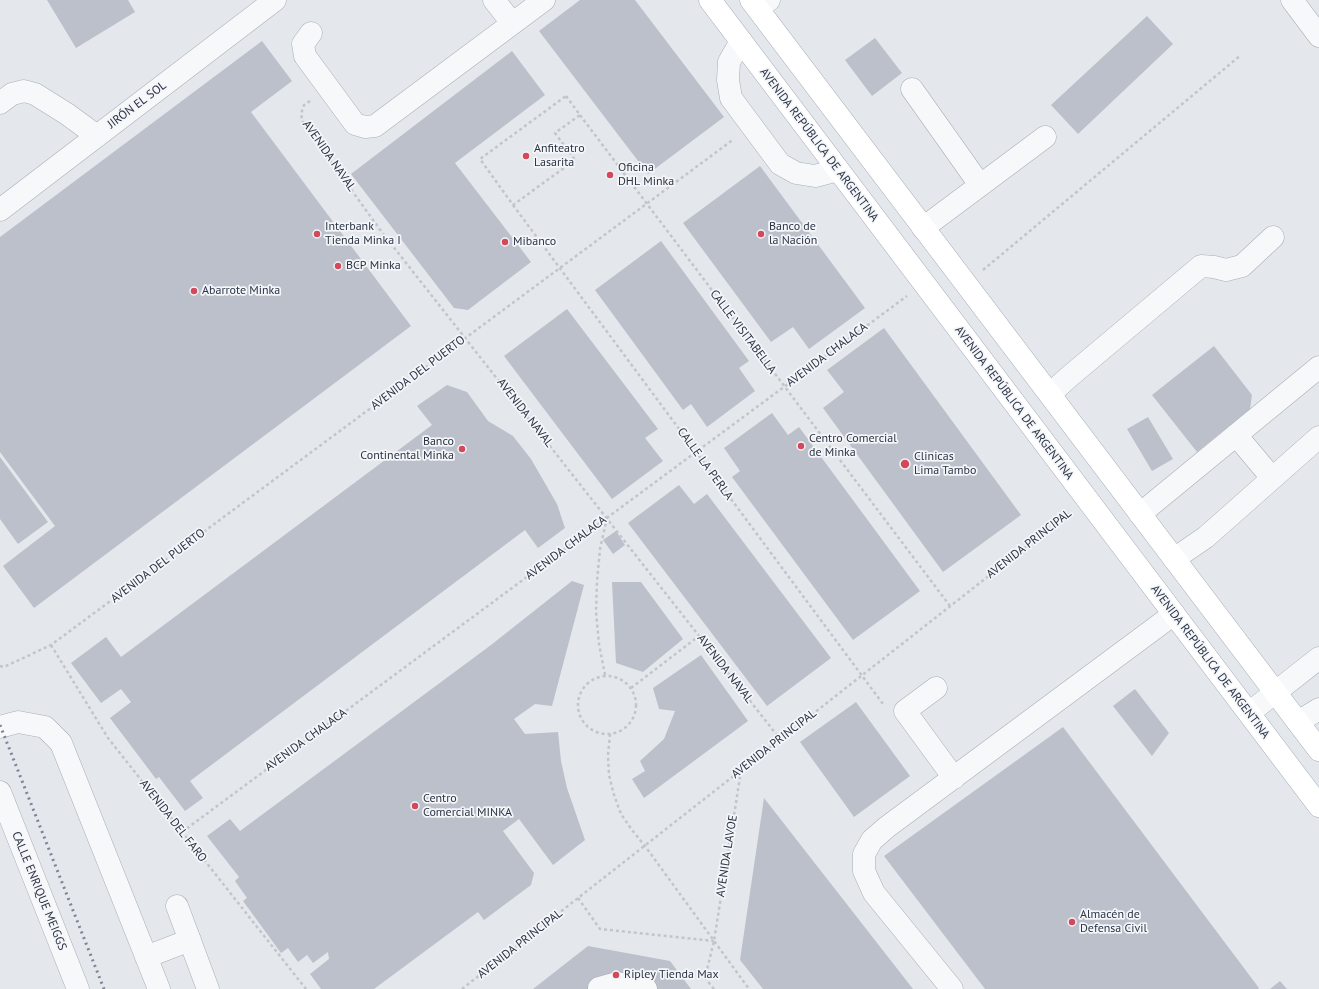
<!DOCTYPE html>
<meta charset="utf-8">
<style>
body{margin:0}
canvas{display:block;background:#e4e7ec}
</style>
<canvas width="1319" height="989"></canvas>
<script>
const ctx = document.querySelector('canvas').getContext('2d');
ctx.lineJoin = 'round';
function fillPath(path, color) {
  ctx.fillStyle = color;
  ctx.fill(path, 'evenodd');
}
function poly(rows) {
  const path = new Path2D();
  for (const r of rows) {
    if (r.length === 3) {
      path.moveTo(r[0] + r[2], r[1]);
      path.arc(r[0], r[1], r[2], 0, 2 * Math.PI);
      continue;
    }
    path.moveTo(r[0], r[1]);
    for (let i = 2; i < r.length; i += 2) path.lineTo(r[i], r[i + 1]);
  }
  return path;
}
function strokePath(path, color, width, dash) {
  ctx.strokeStyle = color;
  ctx.lineWidth = width;
  ctx.lineCap = dash ? 'butt' : 'round';
  ctx.setLineDash(dash || []);
  ctx.stroke(path);
}
function write(font, color, halo, rows, align = 'center') {
  ctx.font = font + ' "PT Sans",sans-serif';
  ctx.lineWidth = 3.5;
  ctx.setLineDash([]);
  ctx.textBaseline = 'middle';
  ctx.strokeStyle = halo;
  ctx.fillStyle = color;
  for (const [text, x, y, turn = 0] of rows) {
    ctx.save();
    ctx.translate(x, y);
    ctx.rotate((+turn || 0) * Math.PI / 180);
    ctx.textAlign = isNaN(turn) ? turn : align;
    if (halo) ctx.strokeText(text, 0, 0);
    ctx.fillText(text, 0, 0);
    ctx.restore();
  }
}
const building = poly([
 [47,0,128,0,135,12,76,48],
 [580,0,635,0,724,117,648,174,539,31],
 [1147,16,1173,44,1078,134,1051,105],
 [875,38,902,73,872,96,845,60],
 [262,41,292,81,251,112,411,326,34,608,3,566,55,526,0,452,0,237],
 [512,51,545,95,455,163,531,262,468,310,454,308,351,174],
 [760,166,865,308,809,349,793,327,771,342,683,223],
 [661,241,749,361,739,368,755,391,707,427,691,404,683,410,595,290],
 [567,309,658,429,645,438,663,461,612,499,504,356],
 [884,328,1021,515,943,572,823,408,844,392,827,370],
 [1214,346,1252,395,1250,409,1197,452,1152,395],
 [447,385,467,392,488,421,513,436,531,459,557,504,565,528,538,548,525,530,190,781,203,798,185,811,159,777,156,779,110,718,131,702,121,689,101,703,71,663,106,637,121,657,432,425,417,406],
 [772,413,788,435,799,427,920,591,853,640,732,477,740,471,724,448],
 [1148,417,1173,459,1152,471,1127,429],
 [0,457,48,522,18,544,0,519],
 [679,485,694,504,707,494,831,658,767,706,628,523],
 [616,531,625,545,613,554,603,540],
 [572,581,584,585,552,706,535,704,514,719,525,734,558,732,561,761,567,788,585,840,553,865,519,819,503,831,534,873,531,885,484,920,478,912,374,989,321,989,310,974,329,959,328,952,313,963,307,955,298,962,288,948,281,953,243,901,247,898,235,881,239,877,207,836,230,819,240,831,491,645],
 [612,582,641,582,683,639,643,672,616,663],
 [701,655,748,721,644,798,632,779,645,771,640,761,664,739,675,711,659,709,653,688],
 [1135,689,1169,733,1152,756,1113,706],
 [856,702,910,776,854,817,800,742],
 [1063,727,1259,988,1258,989,985,989,884,856],
 [764,798,913,989,763,989,740,960],
 [588,946,670,961,691,989,533,989],
 [1280,981,1287,989,1270,989]
]);
const path = poly([
 [566,96,580,115,555,133,575,160,513,205,480,159,566,96],
 [310,101,304,105,301,114,303,123,381,231,780,739],
 [580,115,950,606],
 [513,205,883,704],
 [983,270,1241,55],
 [51,645,108,738,306,989],
 [0,666,4,667,51,645,734,139],
 [605,675,599,644,596,612,597,581,600,549,607,518],
 [607,705,29],
 [631,688,699,636],
 [610,734,608,755,609,775,614,795,621,814,632,830,645,846,749,989],
 [182,832,907,296],
 [578,898,600,929,714,941],
 [462,989,1069,513],
 [714,989,705,978,714,941,741,771]
]);
const minor = poly([
 [494,0,512,23],
 [1292,0,1319,36],
 [758,8,769,0],
 [311,33,303,44,305,56,355,124,365,127,375,126,544,0],
 [741,41,729,62,728,80,731,98,780,164,796,173,815,176,838,170],
 [912,89,980,185],
 [0,103,12,94,24,91,35,94,67,114,97,136],
 [0,210,275,0],
 [923,228,1045,137],
 [1050,394,1070,376,1201,266,1214,267,1226,270,1242,266,1273,237],
 [1236,435,1272,478],
 [1140,514,1319,367],
 [1174,559,1206,537,1319,437],
 [936,688,905,711,954,778],
 [1249,713,1319,658],
 [1298,722,1319,709],
 [0,727,18,722,45,727,61,743,159,989],
 [0,792,78,989],
 [177,906,208,989],
 [146,957,190,940],
 [599,988,617,983,646,989],
 [952,989,874,893,864,871,864,854,872,840,887,827,1174,614]
]);
const major = poly([
 [710,0,1319,806],
 [751,0,1319,750]
]);
const rail = poly([
 [0,725,104,989]
]);
const markers = [
 [526,156,4,"#d1495b"],
 [610,175,4,"#d1495b"],
 [317,234,4,"#d1495b"],
 [761,234,4,"#d1495b"],
 [505,242,4,"#d1495b"],
 [338,266,4,"#d1495b"],
 [194,291,4,"#d1495b"],
 [801,446,4,"#d1495b"],
 [462,449,4,"#d1495b"],
 [905,464,5,"#d1495b"],
 [415,806,4,"#d1495b"],
 [1072,922,4,"#d1495b"],
 [616,975,4,"#d1495b"]
];
const streetNames = [
 ["JIRÓN EL SOL",137,105,-37],
 ["AVENIDA REPÚBLICA DE ARGENTINA",819,145,53],
 ["AVENIDA NAVAL",329,156,55],
 ["CALLE VISITABELLA",743,332,53],
 ["AVENIDA CHALACA",827,355,-37],
 ["AVENIDA DEL PUERTO",418,373,-37],
 ["AVENIDA REPÚBLICA DE ARGENTINA",1014,403,53],
 ["AVENIDA NAVAL",525,413,52],
 ["CALLE LA PERLA",705,464,54],
 ["AVENIDA PRINCIPAL",1029,544,-38],
 ["AVENIDA CHALACA",566,548,-37],
 ["AVENIDA DEL PUERTO",158,566,-37],
 ["AVENIDA REPÚBLICA DE ARGENTINA",1210,662,53],
 ["AVENIDA NAVAL",725,669,52],
 ["AVENIDA CHALACA",306,740,-36],
 ["AVENIDA PRINCIPAL",774,744,-38],
 ["AVENIDA DEL FARO",173,821,52],
 ["AVENIDA LAVOE",727,856,-81],
 ["CALLE ENRIQUE MEIGGS",39,891,68],
 ["AVENIDA PRINCIPAL",520,944,-38]
];
const poiNames = [
 ["Anfiteatro",534,149],
 ["Lasarita",534,163],
 ["Oficina",618,168],
 ["DHL Minka",618,182],
 ["Interbank",325,227],
 ["Tienda Minka I",325,241],
 ["Banco de",769,227],
 ["la Nación",769,241],
 ["Mibanco",513,242],
 ["BCP Minka",346,266],
 ["Abarrote Minka",202,291],
 ["Centro Comercial",809,439],
 ["de Minka",809,453],
 ["Banco",454,442,"right"],
 ["Continental Minka",454,456,"right"],
 ["Clinicas",914,457],
 ["Lima Tambo",914,471],
 ["Centro",423,799],
 ["Comercial MINKA",423,813],
 ["Almacén de",1080,915],
 ["Defensa Civil",1080,929],
 ["Ripley Tienda Max",624,975]
];
fillPath(building, '#bbc0ca');
strokePath(minor, '#a9aeb7', 23);
strokePath(major, '#a3abb8', 23);
strokePath(path, '#c2c5cb', 2.5, [3, 3]);
strokePath(minor, '#f7f8fa', 22);
strokePath(major, '#fff', 22);
strokePath(rail, '#7d8696', 3, [2, 4]);
for (const [x, y, r, color] of markers) {
  const dot = new Path2D();
  dot.arc(x, y, r, 0, 2 * Math.PI);
  ctx.fillStyle = color;
  ctx.fill(dot);
  strokePath(dot, '#f4f6f9', 1.5);
}
write('12px', '#2b3445', '#f4f6f9', streetNames);
write('12px', '#2b3445', '#f4f6f9', poiNames, 'left');
</script>
